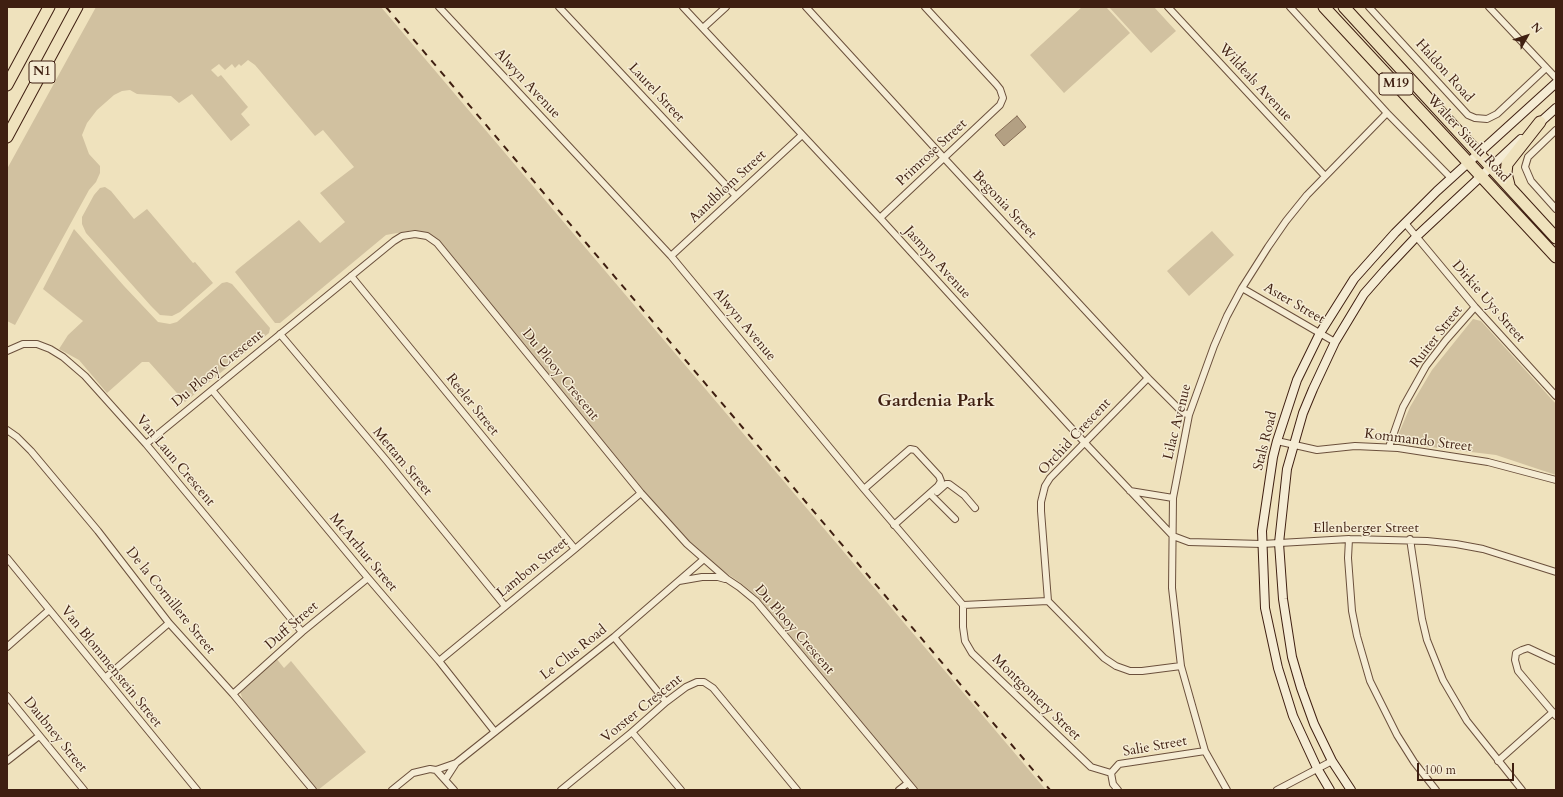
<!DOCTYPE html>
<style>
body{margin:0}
#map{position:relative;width:1563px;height:797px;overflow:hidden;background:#efe2bd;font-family:Cardo,serif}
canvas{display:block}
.frame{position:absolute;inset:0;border:8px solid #3f1f11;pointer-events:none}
.north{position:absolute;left:1507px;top:16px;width:40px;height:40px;-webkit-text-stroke:3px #f5ecd4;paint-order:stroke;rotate:50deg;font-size:11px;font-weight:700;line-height:16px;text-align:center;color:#3f1f11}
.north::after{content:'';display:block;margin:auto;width:14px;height:18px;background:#3f1f11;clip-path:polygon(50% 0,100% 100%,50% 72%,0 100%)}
.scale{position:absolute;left:1417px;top:763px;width:97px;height:18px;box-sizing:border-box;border:2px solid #3f1f11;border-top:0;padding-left:5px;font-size:12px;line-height:14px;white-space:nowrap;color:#3f1f11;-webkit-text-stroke:3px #f5ecd4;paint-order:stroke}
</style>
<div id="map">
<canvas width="1563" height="797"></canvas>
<div class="frame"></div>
<div class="north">N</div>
<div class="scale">100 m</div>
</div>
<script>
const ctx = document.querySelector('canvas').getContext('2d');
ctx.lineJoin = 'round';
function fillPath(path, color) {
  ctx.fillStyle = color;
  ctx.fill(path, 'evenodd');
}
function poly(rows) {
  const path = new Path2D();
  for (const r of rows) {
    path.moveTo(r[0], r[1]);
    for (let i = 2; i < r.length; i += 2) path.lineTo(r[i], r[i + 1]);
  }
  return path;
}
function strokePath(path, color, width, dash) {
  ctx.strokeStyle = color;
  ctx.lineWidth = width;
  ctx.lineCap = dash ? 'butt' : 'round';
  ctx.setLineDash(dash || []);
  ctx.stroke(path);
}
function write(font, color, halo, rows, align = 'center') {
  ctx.font = font + ' Cardo,serif';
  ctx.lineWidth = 3;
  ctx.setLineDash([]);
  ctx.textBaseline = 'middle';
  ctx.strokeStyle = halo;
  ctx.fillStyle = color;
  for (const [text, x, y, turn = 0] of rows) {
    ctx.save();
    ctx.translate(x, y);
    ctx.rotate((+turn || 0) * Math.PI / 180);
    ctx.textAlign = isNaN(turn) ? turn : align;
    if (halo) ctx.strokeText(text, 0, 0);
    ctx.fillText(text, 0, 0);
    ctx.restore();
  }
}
const green = poly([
 [96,7,381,7,1046,790,917,790,758,597,738,581,701,556,690,546,438,242,425,233,414,230,386,235,280,323,275,323,235,272,238,269,299,220,320,243,345,222,320,193,354,167,323,130,315,136,255,65,248,60,241,66,239,64,235,68,232,64,225,70,219,64,211,70,218,77,221,75,248,107,241,114,250,125,231,141,192,94,179,103,171,96,137,94,130,90,122,91,114,95,97,110,87,123,82,135,89,154,100,166,100,173,96,182,89,190,15,325,7,321,7,169],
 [1082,7,1106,7,1130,33,1064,93,1030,55],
 [1109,7,1154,7,1176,31,1151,53],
 [105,187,111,191,134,219,147,209,193,263,195,262,213,283,180,312,172,316,160,315,151,306,86,233,82,224,82,217,94,195,100,188],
 [74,229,124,286,158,322,170,324,177,322,222,283,227,282,232,284,270,328,269,333,185,402,149,362,142,362,107,393,79,360,59,349,68,335,83,321,43,289],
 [1212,231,1234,255,1189,296,1167,271],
 [1473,319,1481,321,1556,404,1556,475,1496,455,1406,444,1399,441,1399,433,1410,407,1432,370],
 [276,658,284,668,291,661,366,752,318,790,316,790,243,700,240,692]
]);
const water = poly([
 [1017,116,1026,127,1004,146,995,135,1017,116]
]);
const street = poly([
 [439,7,671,256,864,489,963,605],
 [559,7,736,196],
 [683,7,880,218,1085,443,1173,536,1189,542,1262,544,1349,539,1427,541,1456,544,1483,549,1556,572],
 [806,7,944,158,1148,378,1182,412,1189,415],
 [1168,7,1325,176],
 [1290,7,1387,113,1451,178],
 [1369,7,1468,115,1475,118,1487,119,1497,114,1546,68],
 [1489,7,1556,78],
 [703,28,726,7],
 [1556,130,1528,157,1525,167,1531,181,1556,209],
 [880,218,1000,105,1003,98,1000,89,996,84,925,7],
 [1405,223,1475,307,1556,396],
 [671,256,802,135],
 [351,276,575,549],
 [1242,288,1335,342],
 [280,334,386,460,505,606],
 [7,351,23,344,37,344,50,349,63,357,85,376,146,444,302,632],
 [1148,378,1050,478,1045,486,1041,502,1041,511,1048,601,1104,658,1116,666,1130,671,1142,671,1181,666],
 [212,390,368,578,439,661,495,732],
 [7,430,17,437,31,451,98,531,169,623,233,694,313,790],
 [1277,441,1317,450,1355,446,1398,448,1488,462,1556,480],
 [146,444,394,241,402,236,415,234,427,236,437,243,641,493,687,544,727,579,739,587,756,601,914,790],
 [1389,447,1403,407,1426,366,1446,340,1475,307],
 [864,489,910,449,915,450,939,476,941,481,938,486,894,525],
 [1130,491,1173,498],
 [937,492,946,484,949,484,964,495,975,508],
 [932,496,955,519],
 [1349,539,1348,558,1352,611,1357,636,1370,681,1397,735,1414,762,1436,790],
 [1410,539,1422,619,1427,640,1443,680,1467,721,1522,790],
 [7,558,197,790],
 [679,581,702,577,718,577,725,579],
 [963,605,963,627,965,641,972,653,1091,767,1111,773,1113,784,1118,790],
 [963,605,1048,601],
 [614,637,666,702],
 [7,647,49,610],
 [439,661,575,549,641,493],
 [1556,661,1528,648,1522,650,1516,653,1515,660,1518,671,1556,716],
 [105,678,169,623],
 [233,694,302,632,368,578],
 [7,696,84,790],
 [632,732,681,790],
 [7,761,39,736],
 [1498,761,1553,712],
 [436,770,456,763],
 [1111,773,1119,764,1205,751],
 [445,780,456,763,614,637,704,559],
 [392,790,413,773,430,769,436,770,454,790],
 [561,790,632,732,666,702,686,687,697,682,704,682,713,688,797,790],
 [899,790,908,783],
 [1227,790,1205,751,1181,666,1172,588,1173,498,1189,415,1214,346,1227,316,1242,288,1268,247,1286,221,1307,195,1387,113],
 [1277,790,1332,761]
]);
const secondary = poly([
 [1536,126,1556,108],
 [1330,790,1317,768,1293,716,1278,668,1265,608,1262,531,1273,457,1277,441,1297,380,1320,333,1354,279,1395,233,1437,191,1556,83],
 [1351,790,1332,761,1314,724,1301,688,1292,657,1283,599,1279,543,1287,469,1303,413,1313,389,1335,342,1364,294,1385,270,1417,236,1521,139]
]);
const highway = poly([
 [1324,7,1556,257],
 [1344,7,1556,238],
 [7,85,49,7],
 [7,137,77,7],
 [1509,185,1506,173,1507,164,1540,122]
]);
const rail = poly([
 [386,7,1050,790]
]);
const shields = [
 [42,72,26],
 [1396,84,34]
];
const shieldNames = [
 ["N1",42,72],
 ["M19",1396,84]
];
const streetNames = [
 ["Haldon Road",1444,71,48],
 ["Wildeals Avenue",1255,83,47],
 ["Alwyn Avenue",527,84,47],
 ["Laurel Street",656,93,47],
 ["Walter Sisulu Road",1468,139,47],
 ["Primrose Street",932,153,-43],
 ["Aandblom Street",728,187,-43],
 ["Begonia Street",1004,205,47],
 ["Jasmyn Avenue",937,263,48],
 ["Dirkie Uys Street",1488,302,49],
 ["Aster Street",1294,304,30],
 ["Alwyn Avenue",744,325,50],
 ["Ruiter Street",1437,337,-52],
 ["Du Plooy Crescent",218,369,-39],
 ["Du Plooy Crescent",560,375,51],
 ["Reeler Street",472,405,51],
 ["Lilac Avenue",1178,422,-76],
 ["Orchid Crescent",1075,437,-47],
 ["Stals Road",1266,441,-76],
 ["Kommando Street",1418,441,7],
 ["Van Laun Crescent",175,461,50],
 ["Mettam Street",402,462,50],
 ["Ellenberger Street",1366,529],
 ["McArthur Street",363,553,50],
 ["Lambon Street",533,568,-39],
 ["De la Cornillere Street",170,601,51],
 ["Duff Street",292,626,-41],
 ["Du Plooy Crescent",794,630,49],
 ["Le Clus Road",574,653,-38],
 ["Van Blommenstein Street",111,667,51],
 ["Montgomery Street",1036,698,44],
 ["Vorster Crescent",642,709,-39],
 ["Daubney Street",55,735,51],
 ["Salie Street",1155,747,-10]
];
const districtNames = [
 ["Gardenia Park",936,402]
];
fillPath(green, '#d1c1a0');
fillPath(water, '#b3a083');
strokePath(water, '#856c55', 1);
strokePath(street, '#6b503c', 8);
strokePath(secondary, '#3f1f11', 10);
strokePath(highway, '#3f1f11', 13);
strokePath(street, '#f5ecd4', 6);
strokePath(secondary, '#f5ecd4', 8);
strokePath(highway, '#efe2bd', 11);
strokePath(rail, '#3f1f11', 2, [7, 7]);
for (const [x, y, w] of shields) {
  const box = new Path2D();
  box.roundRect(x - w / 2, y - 11, w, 22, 3);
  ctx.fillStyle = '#f5ecd4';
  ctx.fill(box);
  strokePath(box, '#3f1f11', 1);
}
write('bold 13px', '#3f1f11', null, shieldNames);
write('14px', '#3f1f11', '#f5ecd4', streetNames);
write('bold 18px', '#3f1f11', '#f5ecd4', districtNames);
</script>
